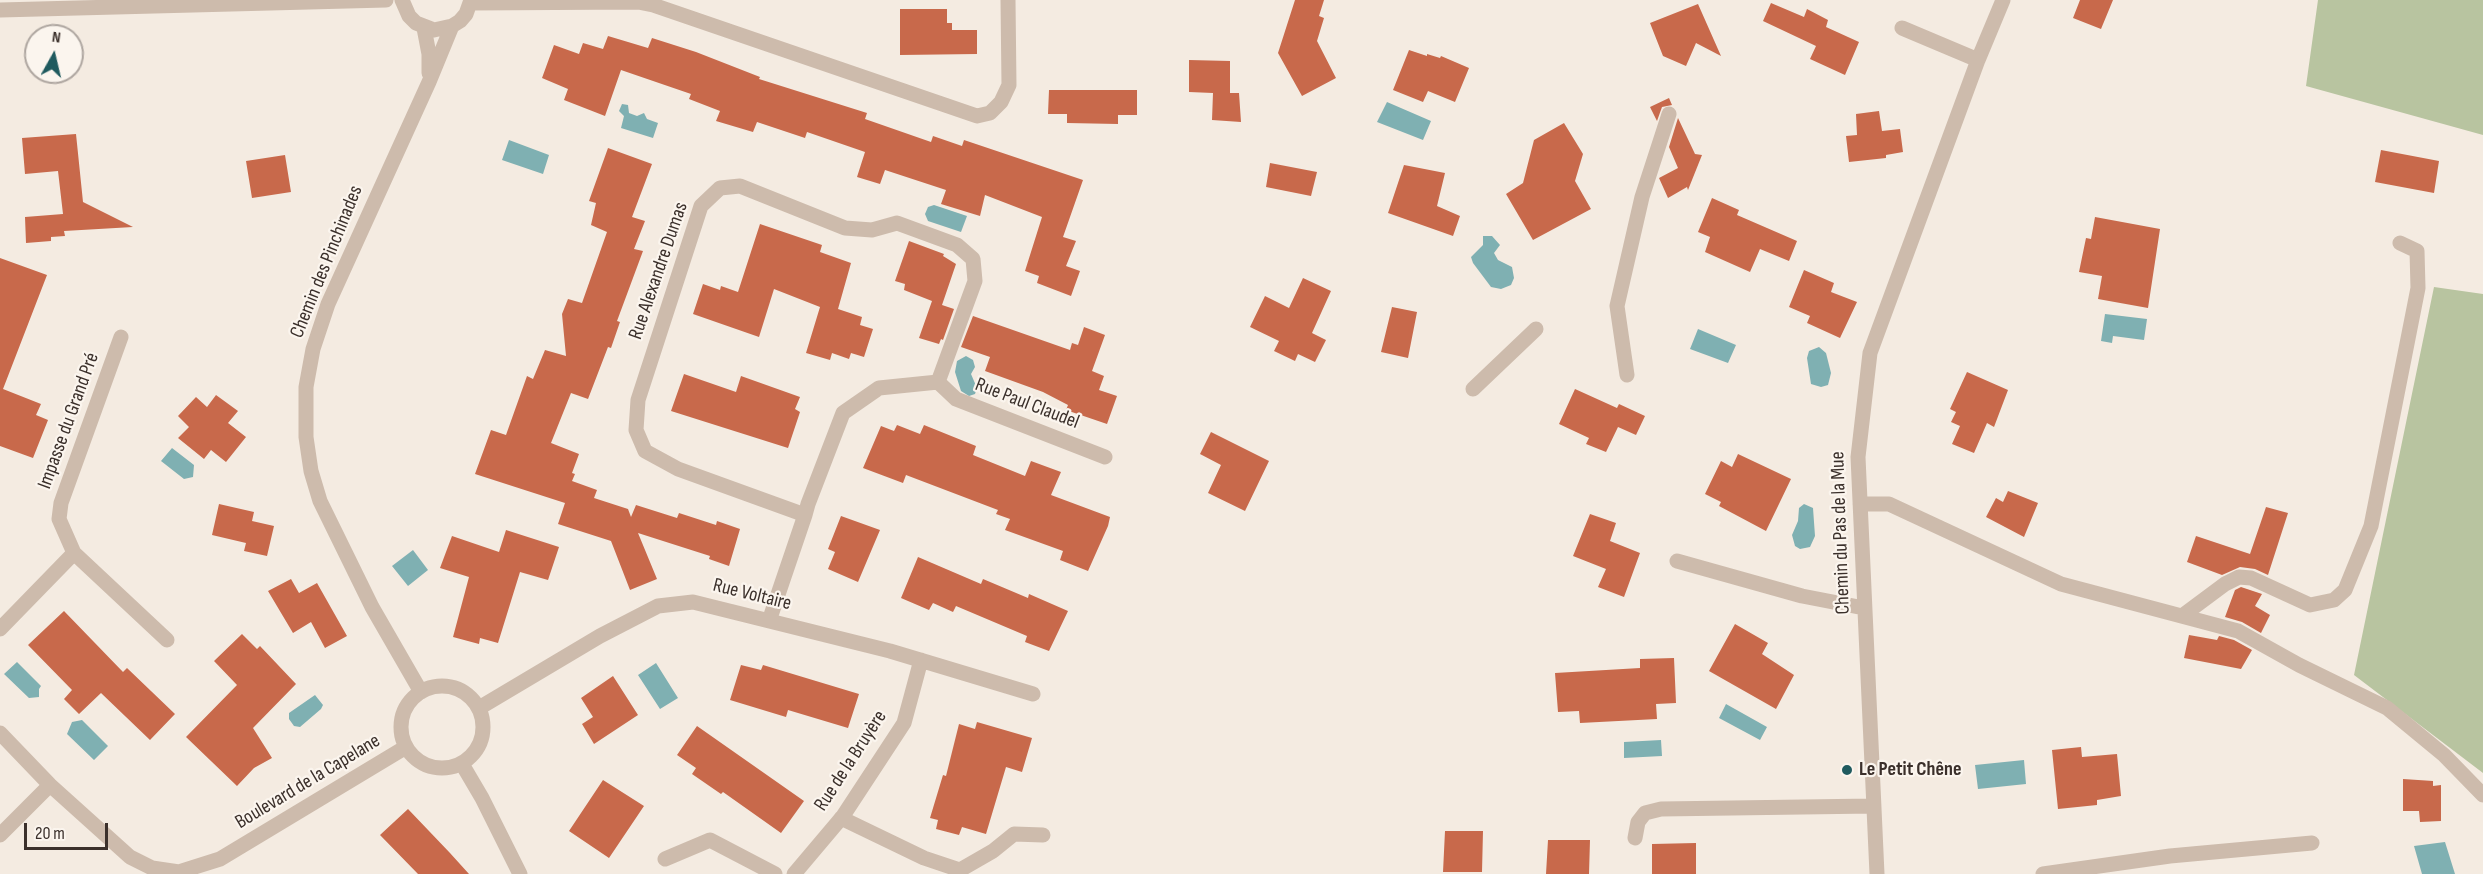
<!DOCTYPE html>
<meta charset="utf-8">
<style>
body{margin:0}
#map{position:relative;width:2483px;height:874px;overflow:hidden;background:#f4ebe1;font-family:"Sofia Sans Condensed",sans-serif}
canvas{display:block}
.north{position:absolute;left:24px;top:24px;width:60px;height:60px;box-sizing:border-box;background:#fbf5ee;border:2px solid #aea6a0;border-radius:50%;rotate:8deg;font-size:16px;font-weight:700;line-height:24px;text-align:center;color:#3b302b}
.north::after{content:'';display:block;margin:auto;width:21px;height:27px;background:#1f5a5e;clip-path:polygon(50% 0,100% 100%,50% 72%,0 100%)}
.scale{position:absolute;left:24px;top:823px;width:84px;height:27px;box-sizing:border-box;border:3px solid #3b302b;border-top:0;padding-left:8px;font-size:18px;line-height:21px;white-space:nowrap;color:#3b302b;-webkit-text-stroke:4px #fbf5ee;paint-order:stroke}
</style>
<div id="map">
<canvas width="2483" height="874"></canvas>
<div class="north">N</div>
<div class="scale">20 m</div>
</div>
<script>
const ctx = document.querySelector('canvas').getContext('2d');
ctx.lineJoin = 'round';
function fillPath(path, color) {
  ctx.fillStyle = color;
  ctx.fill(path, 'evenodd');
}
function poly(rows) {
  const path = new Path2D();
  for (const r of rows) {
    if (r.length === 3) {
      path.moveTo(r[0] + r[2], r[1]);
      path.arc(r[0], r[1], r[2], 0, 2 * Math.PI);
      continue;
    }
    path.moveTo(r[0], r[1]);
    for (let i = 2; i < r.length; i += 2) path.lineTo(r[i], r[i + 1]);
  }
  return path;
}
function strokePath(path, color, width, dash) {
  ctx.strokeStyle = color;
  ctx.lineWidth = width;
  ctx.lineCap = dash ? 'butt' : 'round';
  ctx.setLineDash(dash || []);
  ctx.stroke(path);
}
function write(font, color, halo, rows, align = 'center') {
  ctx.font = font + ' "Sofia Sans Condensed",sans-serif';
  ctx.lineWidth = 4.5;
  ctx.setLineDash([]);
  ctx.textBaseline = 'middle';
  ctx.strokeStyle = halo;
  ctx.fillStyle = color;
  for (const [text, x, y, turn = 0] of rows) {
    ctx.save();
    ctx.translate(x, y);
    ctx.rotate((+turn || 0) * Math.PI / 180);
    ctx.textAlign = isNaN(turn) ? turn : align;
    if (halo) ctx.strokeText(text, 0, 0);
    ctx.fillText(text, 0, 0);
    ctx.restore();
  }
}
const green = poly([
 [2318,0,2483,0,2483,135,2306,86],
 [2434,287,2483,294,2483,773,2354,675]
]);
const water = poly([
 [1387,102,1431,121,1423,140,1377,122],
 [622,104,628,105,629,113,637,116,644,113,647,119,658,123,653,138,621,128,624,116,619,111],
 [509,140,549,155,543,174,502,160],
 [934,205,967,216,961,232,928,221,925,214,928,207],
 [1483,236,1492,236,1500,245,1494,253,1498,260,1512,267,1514,278,1511,285,1501,289,1491,287,1473,263,1471,257,1483,245],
 [2105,314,2147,319,2144,340,2113,336,2112,343,2101,341],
 [1698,329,1736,345,1728,363,1690,349],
 [1819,347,1826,353,1831,373,1828,385,1821,387,1811,384,1807,358,1809,351],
 [966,356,973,360,975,367,971,374,977,388,975,394,969,396,961,391,955,372,957,361],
 [172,448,194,465,193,477,184,479,161,461],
 [1804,504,1813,508,1815,536,1810,547,1800,549,1795,546,1792,535,1798,521,1799,508],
 [413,550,428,570,408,586,392,566],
 [17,662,41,686,39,689,39,697,29,698,4,674],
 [656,663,678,698,660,709,638,675],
 [315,695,323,705,321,709,300,727,294,726,289,719,289,713],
 [1726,704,1767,727,1760,740,1719,718],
 [82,720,108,746,94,760,67,734,72,722],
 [1661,740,1662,756,1624,758,1624,742],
 [2024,760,2026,784,1978,789,1975,765],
 [2445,842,2455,874,2422,874,2414,846]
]);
const building = poly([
 [1295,0,1324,0,1319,16,1324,18,1317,41,1336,78,1302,96,1278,53],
 [2080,0,2113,0,2101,29,2073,18],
 [1771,3,1804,17,1807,9,1828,20,1826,27,1859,42,1845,75,1810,59,1816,46,1763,21],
 [1698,4,1721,56,1696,43,1686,66,1663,56,1650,23],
 [900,9,947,9,947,23,952,23,952,30,977,30,977,54,900,55],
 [608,36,648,48,652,38,696,52,760,77,759,79,867,113,865,119,931,142,933,136,962,146,964,140,1083,180,1063,237,1076,241,1066,266,1080,271,1071,296,1037,283,1039,276,1025,271,1042,217,985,195,980,216,941,204,946,190,885,170,880,184,857,177,865,152,807,132,805,138,757,122,753,132,716,121,720,111,689,99,691,94,621,70,605,116,564,100,568,89,542,78,554,45,579,54,583,43,603,49],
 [1409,50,1427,56,1427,54,1440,58,1441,56,1469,68,1455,102,1428,91,1423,102,1393,90],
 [1189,60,1230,61,1230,93,1239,93,1241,122,1212,120,1213,93,1189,92],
 [1049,90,1137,90,1137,115,1118,115,1118,124,1067,123,1067,114,1048,114],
 [1669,98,1672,105,1662,107,1657,121,1650,107],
 [1879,111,1882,131,1900,129,1903,152,1886,155,1886,158,1849,162,1846,136,1857,135,1856,114],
 [1678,118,1695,154,1702,155,1688,190,1687,187,1668,198,1659,178,1678,168,1669,147],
 [1564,123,1583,154,1575,181,1591,209,1533,240,1506,194,1523,183,1534,140],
 [76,134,83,202,133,227,64,231,65,236,51,237,51,241,26,243,25,217,63,214,58,171,25,174,22,138],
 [608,148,652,164,632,217,645,221,634,249,643,251,617,321,620,322,611,348,608,347,588,399,571,393,551,443,579,454,572,473,575,474,572,481,597,490,594,498,628,509,631,517,636,505,677,518,679,513,716,525,717,521,740,529,729,566,709,559,710,556,638,533,657,579,630,590,611,541,558,524,565,503,475,474,491,430,506,435,527,376,533,379,545,350,566,356,562,314,568,299,582,303,607,232,591,225,596,203,589,201],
 [2381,150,2439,161,2434,193,2375,182],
 [285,155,291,192,252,198,246,161],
 [1270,163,1317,172,1311,196,1266,187],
 [1404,165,1445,173,1437,206,1460,216,1453,236,1388,213],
 [1712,198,1739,210,1737,215,1797,241,1789,261,1760,249,1750,272,1705,252,1710,237,1698,232],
 [2095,217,2160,229,2148,308,2098,299,2102,276,2079,272,2086,238,2091,239],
 [760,224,822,245,820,252,851,263,838,309,862,317,860,325,873,329,864,357,851,353,849,359,832,353,830,360,806,353,820,307,774,289,759,337,693,314,703,284,720,290,721,286,738,292],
 [909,241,944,254,943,256,956,264,942,305,954,309,943,340,941,339,939,344,919,338,932,301,904,290,905,284,895,281],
 [0,258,47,275,3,389,41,404,36,415,48,420,33,458,0,446],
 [1804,270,1834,283,1831,292,1857,302,1840,338,1807,323,1810,316,1789,307],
 [1303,278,1331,291,1312,333,1326,340,1315,362,1298,354,1295,361,1274,351,1279,341,1250,327,1265,296,1289,308],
 [1392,307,1417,312,1408,358,1381,352],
 [973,316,1070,350,1072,343,1078,345,1084,327,1105,335,1092,371,1104,376,1099,390,1117,396,1107,424,1066,410,1068,405,1043,392,985,371,990,357,961,347],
 [1967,372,2008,390,1994,427,1987,423,1974,453,1952,444,1960,426,1951,422,1956,412,1950,409],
 [684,374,736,392,741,376,800,397,795,409,800,412,788,448,671,411],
 [1575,389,1617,408,1619,404,1645,416,1636,435,1618,427,1606,452,1586,444,1589,438,1559,424],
 [216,395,238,411,228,423,246,437,226,462,211,450,204,459,178,438,189,427,178,416,196,397,207,407],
 [897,425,920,434,924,425,976,446,973,455,1025,476,1031,461,1061,472,1051,495,1110,517,1108,526,1088,571,1060,560,1063,551,1005,530,1010,519,996,514,998,510,906,475,903,483,863,468,881,426,894,431],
 [1211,432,1269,461,1245,511,1208,493,1221,465,1200,454],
 [1738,454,1791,479,1766,531,1719,506,1721,502,1705,494,1721,461,1732,467],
 [2008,491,2038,503,2024,537,1986,517,1996,498,2003,502],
 [219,504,254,512,252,521,274,526,267,556,244,551,246,543,212,535],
 [2266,507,2288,513,2268,575,2255,569,2240,567,2222,575,2187,562,2196,536,2250,554],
 [1590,514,1616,523,1610,541,1640,553,1624,597,1598,587,1606,569,1573,556],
 [841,516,880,530,858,582,828,569,835,552,828,549],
 [506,530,559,547,548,580,520,572,498,643,480,638,479,644,453,637,469,577,440,568,452,536,499,552],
 [918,557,981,584,983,579,1028,598,1029,594,1068,611,1049,651,1025,642,1027,636,956,606,953,612,933,603,929,610,901,598],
 [291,579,299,593,317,583,347,636,325,648,311,622,293,633,268,591],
 [2241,587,2262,594,2255,606,2270,615,2261,633,2242,622,2225,617,2235,590],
 [64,611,123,672,127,668,175,714,150,740,101,693,79,714,64,699,72,690,28,645],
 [1735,624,1768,643,1762,654,1794,675,1776,709,1709,671],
 [242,634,257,649,260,646,296,684,253,728,272,758,254,768,237,786,186,737,237,685,214,661],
 [2189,635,2217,640,2219,636,2234,640,2252,650,2241,669,2184,658],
 [1674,658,1676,703,1656,704,1657,719,1580,723,1579,711,1558,712,1555,673,1640,668,1640,659],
 [741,665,761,670,763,665,859,694,848,728,788,710,786,717,730,700],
 [613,676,638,715,594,744,582,724,593,717,581,698],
 [977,722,1032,738,1022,772,1006,767,986,834,962,827,959,835,936,829,938,820,930,818,943,775,946,776,959,724,975,729],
 [697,726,804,801,781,833,723,792,721,794,692,774,696,768,677,755],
 [2081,747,2082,757,2117,754,2121,796,2097,800,2097,805,2058,809,2052,750],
 [2403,779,2433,781,2433,786,2441,785,2441,821,2420,822,2419,811,2403,811],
 [603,780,644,806,609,858,569,831],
 [408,809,450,853,469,874,418,874,380,835],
 [1445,831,1483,831,1482,872,1443,872],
 [1548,840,1590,840,1589,874,1546,874],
 [1696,843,1696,874,1652,874,1652,844]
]);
const minor = poly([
 [402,0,409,16,416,23,434,30,452,26,460,21,466,14,471,0],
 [471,3,638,2,653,5,977,116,990,113,1001,102,1009,85,1008,0],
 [0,10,386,0],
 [424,28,429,54,429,73],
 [1902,28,1978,60],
 [1627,375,1617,306,1642,197,1669,114],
 [938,382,956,399,1105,457],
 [1473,389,1536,329],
 [1860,504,1889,504,2061,584,2238,631,2299,665,2387,708,2444,755,2483,795],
 [74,553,167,640],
 [1677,561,1802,596,1864,608],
 [2182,616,2225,584,2239,577,2251,578,2310,605,2334,600,2345,590,2371,526,2418,288,2417,251,2400,243],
 [769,621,805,515,808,504,843,413,879,388,938,382,975,281,973,259,957,245,897,223,872,230,845,228,740,186,720,188,701,206,638,400,636,430,645,451,678,469,805,515],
 [0,629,74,553,59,519,61,503,121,337],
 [442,727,41],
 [421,692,372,607,320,501,311,471,306,437,306,387,313,349,328,304,429,82,452,26],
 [479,708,600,636,658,606,693,602,890,651,1033,694],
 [0,733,50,785,130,857,152,868,179,872,220,859,406,747],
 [462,764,482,798,520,874],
 [841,818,924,858,960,870,993,851,1014,834,1043,835],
 [0,835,50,785],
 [1635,838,1638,822,1645,813,1661,809,1873,806],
 [665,859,710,840,775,874],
 [794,874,843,816,904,723,921,660],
 [1877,874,1858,457,1870,353,1978,60,2003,0],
 [2043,874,2170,856,2312,843]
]);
const markers = [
 [1847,770,6,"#1f5a5e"]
];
const streetNames = [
 ["Chemin des Pinchinades",327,262,-68],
 ["Rue Alexandre Dumas",659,271,-71],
 ["Rue Paul Claudel",1027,404,21],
 ["Impasse du Grand Pré",69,421,-70],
 ["Chemin du Pas de la Mue",1841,533,-92],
 ["Rue Voltaire",752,595,14],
 ["Rue de la Bruyère",851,761,-57],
 ["Boulevard de la Capelane",308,782,-31]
];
const poiNames = [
 ["Le Petit Chêne",1859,770]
];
fillPath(green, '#b8c4a0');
fillPath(water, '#7fb0b2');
fillPath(building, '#c8694b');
strokePath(minor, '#cdbbac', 15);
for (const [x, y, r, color] of markers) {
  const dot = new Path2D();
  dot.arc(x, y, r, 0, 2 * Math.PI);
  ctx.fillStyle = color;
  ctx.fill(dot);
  strokePath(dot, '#fbf5ee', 2);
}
write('20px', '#3b302b', '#fbf5ee', streetNames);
write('bold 20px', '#3b302b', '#fbf5ee', poiNames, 'left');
</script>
